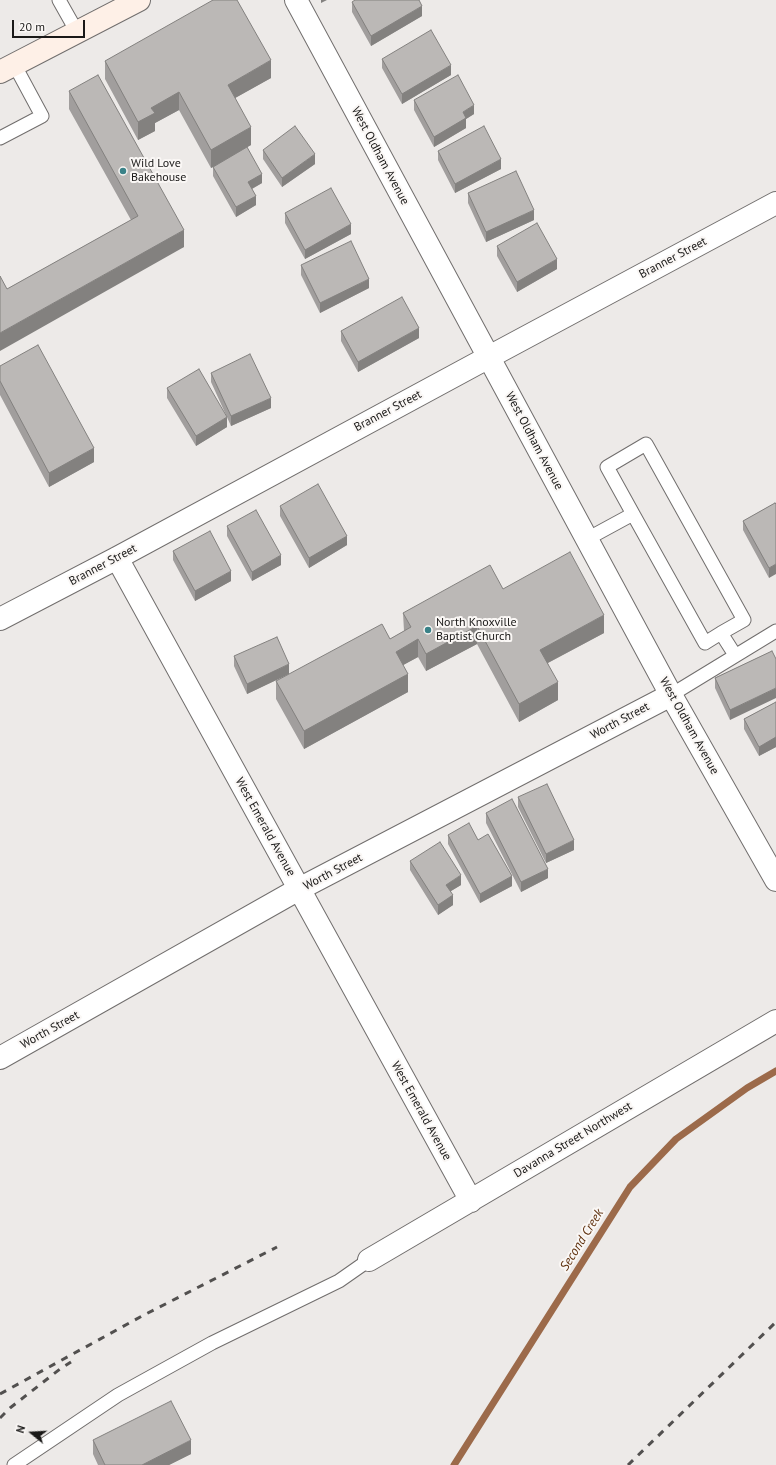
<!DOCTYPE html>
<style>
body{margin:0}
#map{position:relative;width:776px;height:1465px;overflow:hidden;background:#edeae8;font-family:"PT Sans",sans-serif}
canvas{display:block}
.north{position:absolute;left:12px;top:1413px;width:40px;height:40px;-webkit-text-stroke:3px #faf7f5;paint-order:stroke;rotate:288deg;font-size:11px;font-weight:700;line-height:16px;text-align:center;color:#1a1918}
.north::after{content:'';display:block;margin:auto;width:14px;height:18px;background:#1a1918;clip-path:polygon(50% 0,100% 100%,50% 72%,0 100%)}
.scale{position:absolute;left:12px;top:20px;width:73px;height:18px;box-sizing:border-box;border:2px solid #1a1918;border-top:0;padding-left:5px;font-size:12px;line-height:14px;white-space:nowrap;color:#1a1918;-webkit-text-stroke:3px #faf7f5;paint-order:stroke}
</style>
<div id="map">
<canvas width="776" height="1465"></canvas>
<div class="north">N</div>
<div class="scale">20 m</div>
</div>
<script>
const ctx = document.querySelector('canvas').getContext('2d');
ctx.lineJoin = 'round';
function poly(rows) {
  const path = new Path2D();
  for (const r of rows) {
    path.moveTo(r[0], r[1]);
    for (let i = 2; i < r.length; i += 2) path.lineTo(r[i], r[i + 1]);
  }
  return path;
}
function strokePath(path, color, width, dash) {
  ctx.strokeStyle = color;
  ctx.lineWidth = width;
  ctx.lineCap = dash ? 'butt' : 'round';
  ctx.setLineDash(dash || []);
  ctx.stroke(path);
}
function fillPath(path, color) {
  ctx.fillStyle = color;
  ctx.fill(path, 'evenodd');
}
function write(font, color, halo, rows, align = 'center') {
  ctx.font = font + ' "PT Sans",sans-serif';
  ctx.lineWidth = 4;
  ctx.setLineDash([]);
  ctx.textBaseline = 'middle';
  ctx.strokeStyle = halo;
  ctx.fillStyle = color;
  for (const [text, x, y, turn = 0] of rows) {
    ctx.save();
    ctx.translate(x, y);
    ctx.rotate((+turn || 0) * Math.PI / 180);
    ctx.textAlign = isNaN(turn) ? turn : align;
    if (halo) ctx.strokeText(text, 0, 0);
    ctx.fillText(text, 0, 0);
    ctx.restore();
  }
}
const stream = poly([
 [454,1465,630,1187,676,1139,747,1088,776,1071]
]);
const lane = poly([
 [59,0,77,32],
 [0,138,42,116,14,64],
 [633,514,705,643,721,633],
 [587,539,633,514,607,467,646,444,744,620,721,633,735,655],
 [671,695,776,631],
 [14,1465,118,1395,212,1343,339,1281,369,1260]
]);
const street = poly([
 [296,0,671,695,776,880],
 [117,558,471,1201],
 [0,619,117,558,489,357,776,203],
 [0,1058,299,889,671,695],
 [369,1260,776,1021]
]);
const secondary = poly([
 [0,72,139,0]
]);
const rail = poly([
 [0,1394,142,1316,277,1247],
 [0,1418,10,1408,60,1369,71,1362],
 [628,1465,776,1322]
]);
const wall = poly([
 [352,2,422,16,371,46,352,12],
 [382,59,451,75,402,104,382,68],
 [105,61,271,78,235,98,251,145,247,147,262,183,252,189,256,205,236,217,213,176,213,167,211,168,179,110,155,123,155,131,138,140,105,79],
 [69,91,184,247,7,289,131,220,69,109],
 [414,100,474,114,466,119,466,128,434,147,414,110],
 [263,150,315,164,282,187,263,159],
 [438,151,501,169,455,193,438,160],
 [468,193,534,220,486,242,468,203],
 [285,213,351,234,305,259,285,223],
 [497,246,557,269,517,292,497,256],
 [301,265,369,288,320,313,301,275],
 [341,331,419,338,358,372,341,341],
 [0,366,94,462,49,487,0,395],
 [211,373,271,408,231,426,211,382],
 [167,388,227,427,196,446,167,398],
 [775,503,769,578,743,530,743,521],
 [280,506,347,545,309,568,280,516],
 [227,526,281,565,252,581,227,536],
 [173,551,231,581,195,601,173,560],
 [503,589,604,633,548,663,558,700,519,722,477,644,426,671,418,657,403,665,408,692,304,749,276,699,276,681,390,639,404,631,403,613],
 [772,651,730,720,715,688,715,678],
 [234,656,289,674,247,694,234,666],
 [776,702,776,747,759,756,744,729,744,719],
 [518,797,574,850,546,863,518,807],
 [486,813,548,878,521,892,486,823],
 [448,835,478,840,512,886,480,903,448,844],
 [410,861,461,885,451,891,453,905,438,915,410,870],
 [93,1440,191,1454,169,1465,98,1465,93,1454]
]);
const shadedWall = poly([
 [321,0,327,0,321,3],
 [422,6,422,16,371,46,371,36],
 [271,60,271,78,228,102,228,85],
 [451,65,451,75,402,104,402,94],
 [179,92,179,110,155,123,155,131,138,140,138,122,151,108],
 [474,105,474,114,466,119,466,128,434,147,434,137,463,112],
 [251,127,251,145,211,168,211,150],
 [315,154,315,164,282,187,282,178],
 [501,159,501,169,455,193,455,184],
 [262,174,262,183,248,191,248,182],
 [256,196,256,205,236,217,236,207],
 [534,210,534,220,486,242,486,232],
 [351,224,351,234,305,259,305,250],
 [184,230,184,247,0,351,0,333],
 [557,259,557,269,517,292,517,282],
 [369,279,369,288,320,313,320,303],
 [419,328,419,338,358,372,358,362],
 [271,398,271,408,231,426,231,416],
 [227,417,227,427,196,446,196,436],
 [94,448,94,462,49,487,49,473],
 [347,536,347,545,309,568,309,558],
 [281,555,281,565,252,581,252,572],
 [776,564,776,574,769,578,769,568],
 [231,571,231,581,195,601,195,591],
 [604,615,604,633,540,667,540,650],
 [477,626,477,644,426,671,426,654],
 [418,639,418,657,396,669,396,652],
 [289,664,289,674,247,694,247,684],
 [408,674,408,692,304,749,304,731],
 [558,682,558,700,519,722,519,704],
 [776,688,776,698,730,720,730,710],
 [776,737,776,747,759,756,759,747],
 [574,840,574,850,546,863,546,854],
 [548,869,548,878,521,892,521,882],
 [461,875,461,885,446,894,446,885],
 [512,876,512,886,480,903,480,894],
 [453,895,453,905,438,915,438,905],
 [191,1440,191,1454,169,1465,142,1465]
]);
const building = poly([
 [213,0,237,0,271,60,228,85,251,127,211,150,179,92,151,108,155,113,138,122,105,61,213,0],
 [355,0,419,0,422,6,371,36,352,2,355,0],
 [431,30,451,65,402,94,382,59,431,30],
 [98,75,184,230,0,333,0,276,7,289,138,216,69,91,98,75],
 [458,75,474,105,463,112,466,118,434,137,414,100,458,75],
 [295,126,315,154,282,178,263,150,295,126],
 [484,126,501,159,455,184,438,151,484,126],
 [247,147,262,174,248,182,256,196,236,207,213,167,247,147],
 [516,171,534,210,486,232,468,193,516,171],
 [331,188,351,224,305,250,285,213,331,188],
 [537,223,557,259,517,282,497,246,537,223],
 [351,241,369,279,320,303,301,265,351,241],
 [402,297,419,328,358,362,341,331,402,297],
 [38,345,94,448,49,473,0,381,0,366,38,345],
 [250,354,271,398,231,416,211,373,250,354],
 [199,369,227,417,196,436,167,388,199,369],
 [318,484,347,536,309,558,280,506,318,484],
 [775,503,776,504,776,564,769,568,743,521,775,503],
 [256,510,281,555,252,572,227,526,256,510],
 [210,531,231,571,195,591,173,551,210,531],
 [570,552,604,615,540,650,558,682,519,704,477,626,426,654,418,639,396,652,408,674,304,731,276,681,382,624,390,639,411,627,403,613,490,565,503,589,570,552],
 [277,637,289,664,247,684,234,656,277,637],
 [772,651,776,659,776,688,730,710,715,678,772,651],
 [776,702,776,737,759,747,744,719,776,702],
 [547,784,574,840,546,854,518,797,547,784],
 [512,799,548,869,521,882,486,813,512,799],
 [469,823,478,840,488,834,512,876,480,894,448,835,469,823],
 [440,842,461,875,446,885,453,895,438,905,410,861,440,842],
 [171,1401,191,1440,142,1465,105,1465,93,1440,171,1401]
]);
const markers = [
 [123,171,4,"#3a8288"],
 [428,630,4,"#3a8288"]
];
const streetNames = [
 ["West Oldham Avenue",380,156,62],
 ["Branner Street",673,258,-28],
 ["Branner Street",388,411,-28],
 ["West Oldham Avenue",534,441,62],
 ["Branner Street",103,565,-28],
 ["Worth Street",620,721,-28],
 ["West Oldham Avenue",689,726,61],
 ["West Emerald Avenue",265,827,61],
 ["Worth Street",333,872,-28],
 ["Worth Street",50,1030,-29],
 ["West Emerald Avenue",421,1111,61],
 ["Davanna Street Northwest",573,1140,-31]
];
const poiNames = [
 ["Wild Love",131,164],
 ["Bakehouse",131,178],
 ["North Knoxville",436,623],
 ["Baptist Church",436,637]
];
const waterNames = [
 ["Second Creek",582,1240,-58]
];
strokePath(stream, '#9c6a4a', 7);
strokePath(lane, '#716e6d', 15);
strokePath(street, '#716e6d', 24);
strokePath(secondary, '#716e6d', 24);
strokePath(lane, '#fff', 13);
strokePath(street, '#fff', 22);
strokePath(secondary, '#fef0e7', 22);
strokePath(rail, '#52504f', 3, [7, 7]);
fillPath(wall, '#a19e9d');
fillPath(shadedWall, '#83817f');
fillPath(building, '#bbb8b6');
strokePath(building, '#83817f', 1);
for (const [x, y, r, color] of markers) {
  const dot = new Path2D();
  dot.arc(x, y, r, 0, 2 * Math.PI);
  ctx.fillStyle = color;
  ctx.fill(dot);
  strokePath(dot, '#faf7f5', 1.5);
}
write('12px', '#1a1918', '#faf7f5', streetNames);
write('12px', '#1a1918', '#faf7f5', poiNames, 'left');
write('italic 13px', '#5e300d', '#faf7f5', waterNames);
</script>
